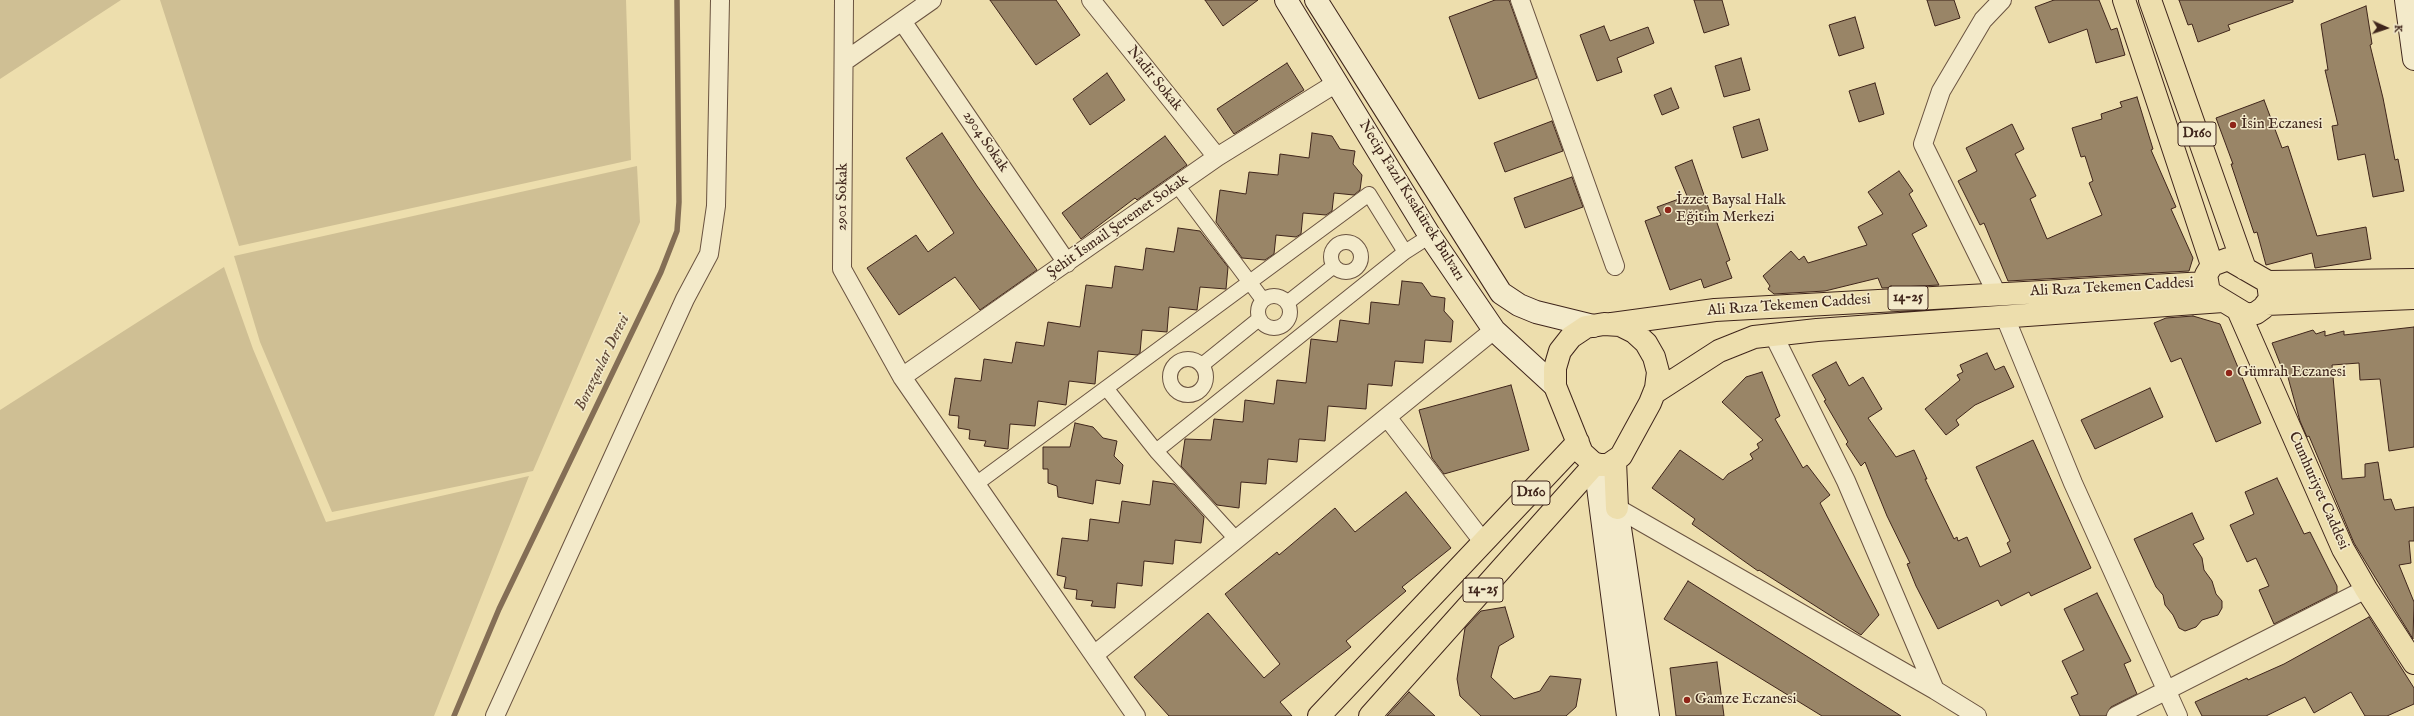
<!DOCTYPE html>
<meta charset="utf-8">
<style>
body{margin:0}
#map{position:relative;width:2414px;height:716px;overflow:hidden;background:#eddead;font-family:"IM FELL English",serif}
canvas{display:block}
.north{position:absolute;left:2366px;top:8px;width:40px;height:40px;-webkit-text-stroke:3px #f3eaca;paint-order:stroke;rotate:93deg;font-size:11px;font-weight:700;line-height:16px;text-align:center;color:#3f251b}
.north::after{content:'';display:block;margin:auto;width:14px;height:18px;background:#3f251b;clip-path:polygon(50% 0,100% 100%,50% 72%,0 100%)}
</style>
<div id="map">
<canvas width="2414" height="716"></canvas>
<div class="north">K</div>
</div>
<script>
const ctx = document.querySelector('canvas').getContext('2d');
ctx.lineJoin = 'round';
function fillPath(path, color) {
  ctx.fillStyle = color;
  ctx.fill(path, 'evenodd');
}
function poly(rows) {
  const path = new Path2D();
  for (const r of rows) {
    if (r.length === 3) {
      path.moveTo(r[0] + r[2], r[1]);
      path.arc(r[0], r[1], r[2], 0, 2 * Math.PI);
      continue;
    }
    path.moveTo(r[0], r[1]);
    for (let i = 2; i < r.length; i += 2) path.lineTo(r[i], r[i + 1]);
  }
  return path;
}
function strokePath(path, color, width, dash) {
  ctx.strokeStyle = color;
  ctx.lineWidth = width;
  ctx.lineCap = dash ? 'butt' : 'round';
  ctx.setLineDash(dash || []);
  ctx.stroke(path);
}
function write(font, color, halo, rows, align = 'center') {
  ctx.font = font + ' "IM FELL English",serif';
  ctx.lineWidth = 3;
  ctx.setLineDash([]);
  ctx.textBaseline = 'middle';
  ctx.strokeStyle = halo;
  ctx.fillStyle = color;
  for (const [text, x, y, turn = 0] of rows) {
    ctx.save();
    ctx.translate(x, y);
    ctx.rotate((+turn || 0) * Math.PI / 180);
    ctx.textAlign = isNaN(turn) ? turn : align;
    if (halo) ctx.strokeText(text, 0, 0);
    ctx.fillText(text, 0, 0);
    ctx.restore();
  }
}
const green = poly([
 [0,0,121,0,0,79],
 [160,0,626,0,631,160,239,246],
 [637,166,640,222,533,471,332,512,260,342,234,256],
 [224,267,253,349,326,522,529,476,434,716,0,716,0,410]
]);
const stream = poly([
 [454,716,499,609,661,272,677,231,679,202,677,0]
]);
const building = poly([
 [990,0,1056,0,1080,35,1036,65,990,0],
 [1205,0,1258,0,1223,26,1205,0],
 [1495,0,1509,0,1537,78,1479,99,1449,17,1495,0],
 [1694,0,1722,0,1729,25,1704,33,1694,0],
 [1927,0,1954,0,1960,18,1935,26,1927,0],
 [2054,0,2099,0,2111,30,2117,28,2125,55,2096,63,2087,29,2049,43,2035,7,2054,0],
 [2179,0,2293,0,2293,2,2228,25,2230,30,2198,42,2192,24,2188,25,2179,0],
 [2366,6,2372,44,2370,45,2383,98,2395,160,2398,159,2404,191,2373,197,2365,154,2338,160,2332,126,2338,125,2325,70,2328,70,2321,24,2366,6],
 [1855,17,1864,48,1839,56,1829,25,1855,17],
 [1604,26,1610,41,1648,27,1654,43,1617,58,1622,72,1597,81,1580,35,1604,26],
 [1741,58,1750,90,1724,97,1715,66,1741,58],
 [1287,63,1304,90,1234,134,1217,109,1287,63],
 [1107,73,1125,100,1090,125,1073,99,1107,73],
 [1875,83,1884,114,1859,122,1849,91,1875,83],
 [1671,88,1679,108,1662,115,1654,95,1671,88],
 [2137,97,2153,149,2151,150,2176,207,2171,209,2193,258,2189,271,2008,281,1984,223,1980,225,1958,181,1977,171,1966,148,2012,124,2024,149,2015,154,2036,196,2030,199,2047,239,2102,215,2089,183,2093,181,2085,156,2081,157,2072,128,2102,119,2101,114,2122,107,2120,102,2137,97],
 [2264,100,2282,148,2288,146,2317,236,2366,227,2371,259,2315,268,2312,253,2266,265,2257,232,2254,233,2231,164,2233,164,2216,118,2264,100],
 [1759,119,1768,150,1742,158,1733,127,1759,119],
 [1552,121,1563,151,1505,172,1494,143,1552,121],
 [942,133,977,186,1037,270,980,310,955,277,899,315,867,268,916,235,928,252,954,233,906,158,942,133],
 [1312,133,1332,136,1340,149,1355,151,1353,164,1362,175,1360,190,1354,195,1334,193,1332,211,1326,215,1303,213,1301,234,1296,237,1276,235,1274,254,1265,260,1242,258,1216,222,1220,190,1246,194,1249,172,1278,175,1280,154,1309,158,1312,133],
 [1165,136,1187,165,1137,200,1135,198,1081,239,1062,213,1165,136],
 [1692,160,1713,221,1716,220,1730,260,1726,262,1732,278,1704,288,1701,279,1670,290,1645,221,1661,215,1657,207,1687,196,1675,167,1692,160],
 [1899,171,1913,191,1909,194,1927,226,1912,234,1939,285,1882,288,1878,278,1825,291,1774,294,1768,289,1770,286,1763,276,1791,251,1799,260,1804,256,1808,263,1867,245,1858,227,1883,214,1868,192,1899,171],
 [1572,177,1583,207,1525,228,1514,198,1572,177],
 [1178,228,1200,231,1228,267,1226,289,1200,287,1197,310,1169,307,1167,332,1142,330,1140,353,1137,355,1098,351,1095,384,1069,381,1066,405,1038,401,1035,426,1010,424,1008,449,984,446,986,441,969,439,970,430,958,428,959,416,949,415,955,378,981,381,984,359,1012,363,1016,342,1044,346,1048,322,1080,327,1086,285,1112,288,1115,266,1143,270,1146,248,1174,252,1178,228],
 [1402,281,1422,283,1431,296,1445,298,1444,311,1453,321,1451,342,1425,340,1423,363,1395,361,1392,386,1368,384,1366,409,1328,406,1325,441,1299,439,1297,462,1268,459,1266,484,1241,482,1239,508,1217,505,1181,466,1185,439,1211,440,1214,419,1243,422,1245,400,1274,404,1277,380,1306,383,1311,339,1337,342,1340,320,1369,324,1371,302,1399,305,1402,281],
 [2193,316,2220,324,2261,423,2216,442,2181,358,2171,362,2154,323,2166,318,2193,316],
 [2414,327,2414,447,2389,451,2380,379,2360,380,2359,363,2332,365,2342,479,2365,477,2365,464,2378,462,2384,500,2391,499,2395,510,2414,507,2414,541,2409,541,2411,563,2399,565,2414,602,2413,639,2354,543,2309,436,2307,437,2300,421,2286,370,2283,371,2272,343,2313,330,2316,334,2325,331,2325,336,2344,331,2344,335,2414,327],
 [1987,353,1995,370,2004,366,2014,387,1975,405,1956,420,1959,425,1946,435,1925,409,1960,380,1957,375,1963,372,1960,365,1987,353],
 [1836,362,1849,386,1863,377,1882,409,1868,418,1896,457,1914,450,1927,479,1925,479,1954,539,1957,537,1958,541,1967,537,1980,567,2011,552,2007,543,2010,541,1976,467,2033,440,2091,568,2031,596,2029,592,2001,606,1998,600,1938,629,1916,586,1907,564,1910,563,1887,516,1865,462,1861,466,1846,444,1848,442,1824,401,1826,400,1812,375,1836,362],
 [1762,372,1780,416,1775,419,1803,468,1807,465,1830,495,1820,503,1879,615,1861,635,1759,570,1758,571,1692,524,1695,519,1652,488,1680,450,1723,480,1728,474,1753,459,1750,454,1759,448,1757,444,1763,440,1722,402,1746,377,1762,372],
 [1511,385,1529,450,1444,474,1432,458,1419,410,1511,385],
 [2150,388,2163,417,2095,449,2081,420,2150,388],
 [1075,423,1093,427,1103,438,1117,441,1114,456,1123,465,1120,484,1096,480,1093,504,1058,497,1057,486,1048,483,1048,469,1043,469,1043,447,1070,447,1075,423],
 [2277,478,2304,534,2310,532,2337,586,2337,592,2274,624,2259,590,2269,586,2256,558,2247,562,2230,525,2254,514,2245,492,2277,478],
 [1153,481,1174,484,1204,517,1201,543,1175,540,1173,564,1144,561,1142,586,1117,583,1115,608,1091,606,1093,601,1076,599,1077,590,1064,588,1066,577,1057,575,1062,538,1088,541,1090,519,1119,523,1122,501,1150,505,1153,481],
 [1406,492,1451,548,1402,587,1406,591,1346,641,1351,647,1280,702,1292,716,1169,716,1134,677,1208,613,1264,678,1280,664,1225,594,1277,552,1279,555,1335,508,1355,532,1406,492],
 [2192,513,2204,539,2193,544,2202,558,2204,570,2212,581,2216,594,2222,601,2222,608,2218,615,2202,620,2196,627,2185,631,2179,628,2173,615,2165,605,2163,595,2156,587,2134,539,2192,513],
 [1688,581,1901,716,1822,716,1664,619,1688,581],
 [2097,593,2131,661,2124,664,2137,694,2111,707,2106,716,2080,716,2071,697,2078,694,2062,661,2084,650,2064,609,2097,593],
 [1505,607,1514,637,1499,646,1491,677,1514,699,1540,691,1550,676,1581,679,1576,707,1566,716,1481,716,1460,696,1457,679,1465,628,1481,611,1505,607],
 [2369,617,2414,688,2414,704,2387,716,2365,716,2351,692,2314,713,2305,697,2266,716,2202,716,2195,702,2247,678,2248,680,2284,664,2369,617],
 [1717,662,1724,716,1676,716,1670,668,1717,662],
 [1409,692,1435,716,1387,716,1409,692]
]);
const pedestrian = poly([
 [1177,185,1263,300],
 [1346,257,15],
 [1274,312,16],
 [1287,303,1334,266],
 [1188,377,18],
 [1202,365,1259,319],
 [1106,388,1156,451],
 [976,484,1369,194,1405,252,1430,236],
 [1236,539,1156,451,1405,252]
]);
const minor = poly([
 [844,0,842,269,902,377,1136,716],
 [1091,0,1217,157],
 [1520,0,1615,266],
 [902,21,1067,263],
 [845,61,932,0],
 [1997,294,1923,144,1941,91,1983,20,2002,0],
 [2005,317,2073,483,2178,716],
 [1773,334,1846,481,1935,690],
 [902,377,1217,157,1338,82],
 [1387,417,1484,543],
 [1617,508,1935,690,1977,716],
 [1094,655,1494,330],
 [495,716,685,299,709,254,716,206,720,0],
 [2116,716,2366,589]
]);
const secondary = poly([
 [1286,0,1430,236,1494,330,1555,386],
 [1316,0,1501,293,1519,305,1536,312,1593,326],
 [2406,0,2414,59],
 [1595,464,1628,716],
 [1617,508,1648,716]
]);
const primary = poly([
 [2124,0,2212,265],
 [2150,0,2245,269],
 [2228,259,2268,282,2270,299,2263,308,2256,313,2247,315,2209,292,2206,275,2212,265,2228,259],
 [2268,282,2414,280],
 [2266,304,2414,298],
 [2238,310,2343,549,2366,589,2414,663],
 [1604,324,1620,325,1634,332,1646,343,1654,357,1658,372,1656,388,1650,403,1621,456,1608,465,1600,465,1593,463,1582,453,1555,386,1555,368,1560,351,1571,337,1586,327,1604,324],
 [1612,324,1715,310,2206,283],
 [1654,393,1719,351,1754,337,1817,330,2223,301],
 [1615,461,1617,508],
 [1319,716,1578,442],
 [1370,716,1595,464]
]);
const markers = [
 [2233,125,4,"#8f2418"],
 [1668,210,4,"#8f2418"],
 [2229,373,4,"#8f2418"],
 [1687,700,4,"#8f2418"]
];
const shields = [
 [2197,134,38],
 [1908,298,40],
 [1531,493,38],
 [1483,590,40]
];
const shieldNames = [
 ["D160",2197,134],
 ["14-25",1908,298],
 ["D160",1531,493],
 ["14-25",1483,590]
];
const streetNames = [
 ["Nadir Sokak",1154,79,51],
 ["2904 Sokak",985,142,56],
 ["2901 Sokak",843,197,-89],
 ["Necip Fazıl Kısakürek Bulvarı",1411,201,58],
 ["Şehit İsmail Şeremet Sokak",1118,227,-35],
 ["Ali Rıza Tekemen Caddesi",2112,288,-3],
 ["Ali Rıza Tekemen Caddesi",1789,306,-4],
 ["Cumhuriyet Caddesi",2318,491,66]
];
const poiNames = [
 ["İsin Eczanesi",2241,125],
 ["İzzet Baysal Halk",1676,201],
 ["Eğitim Merkezi",1676,218],
 ["Gümrah Eczanesi",2237,373],
 ["Gamze Eczanesi",1695,700]
];
const waterNames = [
 ["Borazanlar Deresi",603,363,-64]
];
fillPath(green, '#cfbf94');
strokePath(stream, '#846e55', 5.5);
fillPath(building, '#998567');
strokePath(building, '#3f251b', 1);
strokePath(pedestrian, '#6a5340', 16);
strokePath(minor, '#6a5340', 20);
strokePath(secondary, '#3f251b', 24);
strokePath(primary, '#3f251b', 24);
strokePath(pedestrian, '#f3eaca', 14);
strokePath(minor, '#f3eaca', 18);
strokePath(secondary, '#f3eaca', 22);
strokePath(primary, '#eddead', 22);
for (const [x, y, r, color] of markers) {
  const dot = new Path2D();
  dot.arc(x, y, r, 0, 2 * Math.PI);
  ctx.fillStyle = color;
  ctx.fill(dot);
  strokePath(dot, '#f3eaca', 1.5);
}
for (const [x, y, w] of shields) {
  const box = new Path2D();
  box.roundRect(x - w / 2, y - 12, w, 24, 3);
  ctx.fillStyle = '#f3eaca';
  ctx.fill(box);
  strokePath(box, '#3f251b', 1);
}
write('bold 14px', '#3f251b', null, shieldNames);
write('15px', '#3f251b', '#f3eaca', streetNames);
write('15px', '#3f251b', '#f3eaca', poiNames, 'left');
write('italic 16px', '#624a38', '#f3eaca', waterNames);
</script>
